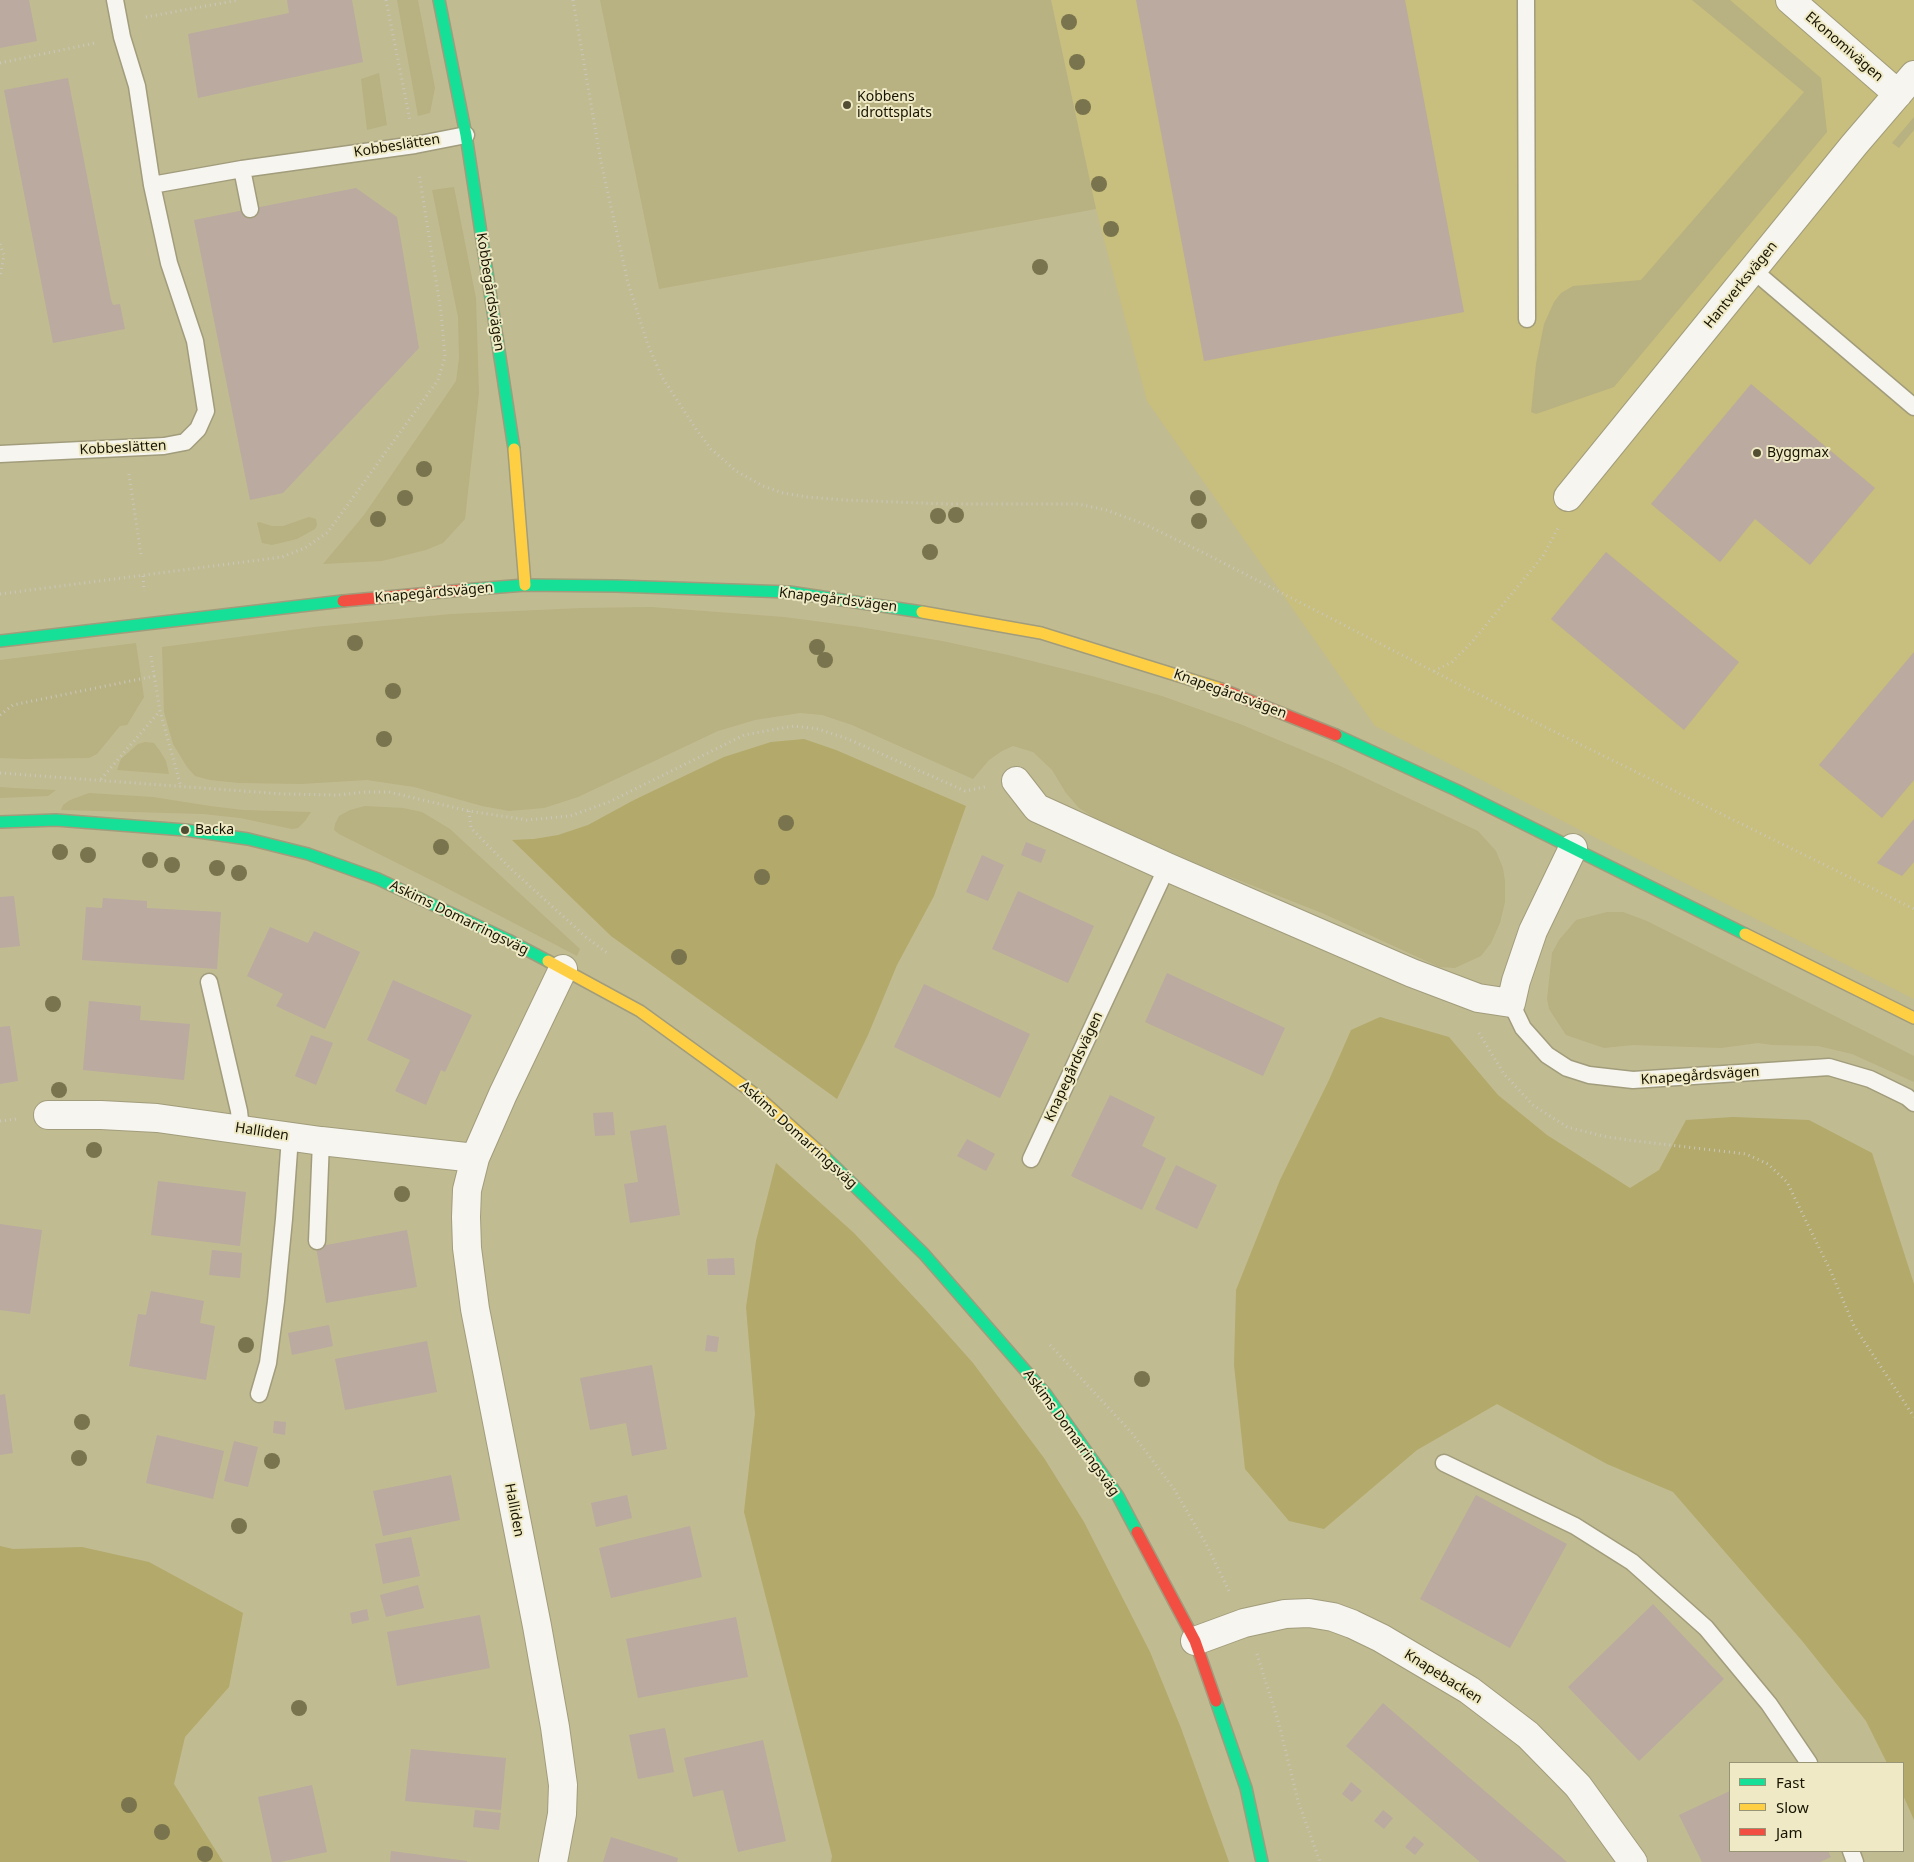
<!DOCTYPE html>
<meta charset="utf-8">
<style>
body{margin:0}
#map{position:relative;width:1914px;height:1862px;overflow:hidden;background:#c1bb92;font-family:"Noto Sans",sans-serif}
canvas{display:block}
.legend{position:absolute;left:1729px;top:1762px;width:175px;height:90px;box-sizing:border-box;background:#efeac5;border:1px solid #989476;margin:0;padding:6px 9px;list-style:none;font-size:15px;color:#161300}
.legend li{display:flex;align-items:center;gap:10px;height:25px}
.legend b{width:25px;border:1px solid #989476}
</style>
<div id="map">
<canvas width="1914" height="1862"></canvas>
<ul class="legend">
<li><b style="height:6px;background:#16e098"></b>Fast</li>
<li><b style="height:6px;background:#ffcf43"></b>Slow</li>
<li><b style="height:6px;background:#f24e42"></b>Jam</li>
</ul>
</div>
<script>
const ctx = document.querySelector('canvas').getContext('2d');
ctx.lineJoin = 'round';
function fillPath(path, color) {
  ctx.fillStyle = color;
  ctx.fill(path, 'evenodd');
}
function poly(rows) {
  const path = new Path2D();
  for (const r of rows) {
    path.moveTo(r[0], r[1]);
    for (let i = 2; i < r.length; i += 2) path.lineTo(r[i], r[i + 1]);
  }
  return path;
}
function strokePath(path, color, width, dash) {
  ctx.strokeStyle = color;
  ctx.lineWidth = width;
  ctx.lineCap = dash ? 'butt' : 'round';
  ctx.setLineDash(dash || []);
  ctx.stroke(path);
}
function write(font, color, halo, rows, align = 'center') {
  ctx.font = font + ' "Noto Sans",sans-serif';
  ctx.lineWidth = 4;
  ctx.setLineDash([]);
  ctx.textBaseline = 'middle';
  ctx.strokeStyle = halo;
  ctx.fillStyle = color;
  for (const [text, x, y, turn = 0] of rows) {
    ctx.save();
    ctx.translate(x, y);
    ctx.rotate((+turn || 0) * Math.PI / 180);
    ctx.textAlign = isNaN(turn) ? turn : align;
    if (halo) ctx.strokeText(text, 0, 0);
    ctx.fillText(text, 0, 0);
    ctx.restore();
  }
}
const built = poly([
 [1051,0,1914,0,1914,999,1375,726,1147,401,1096,209]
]);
const green = poly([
 [397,0,418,0,435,88,430,113,418,116],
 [600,0,1051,0,1096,209,659,289],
 [1692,0,1730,0,1821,78,1827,132,1614,387,1536,414,1531,412,1536,364,1544,324,1554,302,1561,293,1573,286,1641,280,1804,92],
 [379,73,387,125,367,130,361,79],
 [1914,117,1914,130,1899,148,1892,143],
 [454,187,476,298,479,393,465,519,443,543,426,550,382,561,323,564,364,515,456,381,459,358,458,317,432,190],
 [309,517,316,519,317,525,315,529,297,539,272,545,262,543,257,523,259,522,272,526,283,526],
 [651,607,784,617,860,627,942,641,1008,655,1092,676,1162,696,1240,724,1338,765,1478,831,1496,851,1503,868,1505,881,1505,902,1500,923,1491,943,1481,956,1455,968,1439,967,1322,913,1200,865,1095,818,1079,808,1066,793,1052,770,1033,752,1013,746,1002,751,989,760,973,779,852,725,822,715,800,713,755,720,718,731,578,797,544,808,509,811,482,806,414,787,367,780,301,784,239,783,210,780,195,776,187,767,173,744,164,712,162,647,314,627,451,614,581,608],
 [136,643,144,697,127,725,120,726,97,754,89,758,24,759,0,758,0,660],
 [145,742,154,743,160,751,166,761,169,774,117,770,121,759,138,744],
 [0,787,14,788,56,790,48,796,0,798],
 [89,793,153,797,210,806,243,810,311,812,305,821,298,828,292,829,240,818,203,814,61,810,63,805,70,800],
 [365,806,403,808,422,812,450,829,580,949,577,956,439,884,339,834,334,830,335,824,339,816,350,810],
 [1607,912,1623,912,1647,921,1914,1056,1914,1082,1852,1054,1818,1046,1772,1045,1758,1043,1721,1048,1633,1045,1604,1048,1566,1035,1549,1009,1547,999,1552,953,1559,940,1576,920]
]);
const forest = poly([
 [804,739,836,750,966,806,934,896,897,965,868,1035,837,1099,611,936,512,840,534,839,558,835,588,825,634,800,724,757,771,742],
 [1380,1017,1449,1037,1498,1095,1547,1135,1630,1188,1659,1170,1686,1120,1733,1117,1809,1120,1872,1153,1914,1284,1914,1820,1903,1795,1903,1763,1887,1763,1866,1721,1803,1642,1673,1492,1607,1464,1497,1404,1417,1450,1324,1529,1289,1521,1245,1469,1234,1365,1236,1290,1280,1180,1329,1080,1351,1030],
 [776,1163,854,1233,925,1309,973,1363,1044,1458,1084,1522,1150,1652,1181,1728,1229,1862,831,1862,832,1856,744,1512,755,1414,746,1307,756,1241],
 [0,1546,13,1549,82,1547,149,1562,243,1613,229,1687,185,1737,174,1784,223,1862,0,1862]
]);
const building = poly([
 [0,0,29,0,37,41,0,48],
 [287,0,352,0,363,62,198,98,188,34,289,13],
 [1136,0,1405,0,1464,312,1204,361],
 [68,78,111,300,113,305,120,304,125,329,53,343,4,90],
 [356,188,397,217,419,348,283,493,250,500,194,220],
 [1751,384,1875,488,1810,565,1755,519,1720,562,1651,504],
 [1606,552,1739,662,1684,730,1551,619],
 [1914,652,1914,780,1882,818,1819,765],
 [1914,819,1914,862,1902,876,1877,863],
 [1026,842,1046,850,1041,863,1021,855],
 [982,855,1004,865,988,901,966,892],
 [1018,891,1094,926,1068,983,992,949],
 [14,896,20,946,0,948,0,897],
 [103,898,147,901,147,908,221,912,217,969,82,960,86,907,102,908],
 [270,927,308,943,314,931,360,952,325,1029,276,1006,283,994,247,976],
 [1167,973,1285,1028,1263,1076,1145,1022],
 [393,980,472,1015,445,1072,441,1070,426,1105,395,1091,410,1060,367,1040],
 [924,984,1030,1034,1000,1098,894,1047],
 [89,1001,141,1006,140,1020,190,1024,184,1080,83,1070],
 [10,1026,18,1081,0,1084,0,1027],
 [311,1035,333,1043,316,1085,295,1076],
 [1110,1095,1155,1117,1142,1146,1166,1158,1142,1210,1071,1176],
 [613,1112,615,1135,595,1136,593,1113],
 [666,1125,680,1215,630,1223,624,1184,638,1182,630,1131],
 [967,1139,995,1154,986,1171,957,1156],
 [1176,1165,1217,1185,1197,1229,1155,1209],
 [158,1181,246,1192,240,1246,151,1235],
 [0,1224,42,1230,30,1314,0,1310],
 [407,1230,417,1287,326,1303,316,1247],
 [212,1250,242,1253,240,1278,209,1275],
 [734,1258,735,1275,708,1275,707,1259],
 [151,1291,204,1301,200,1323,215,1326,206,1380,129,1366,138,1314,146,1315],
 [329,1325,333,1346,292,1355,288,1333],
 [707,1335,719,1337,717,1352,705,1351],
 [427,1341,437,1392,345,1410,335,1359],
 [652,1365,667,1449,632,1456,626,1423,590,1430,580,1378],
 [5,1394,13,1453,0,1455,0,1395],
 [274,1421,286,1422,285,1435,273,1433],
 [157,1435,224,1451,213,1499,146,1483],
 [234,1441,258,1447,248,1487,224,1481],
 [451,1475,460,1520,383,1536,373,1491],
 [627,1495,632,1518,596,1527,591,1503],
 [1476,1495,1567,1544,1510,1648,1420,1599],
 [690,1526,702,1577,611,1598,599,1548],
 [411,1537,420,1576,383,1584,375,1544],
 [418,1585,424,1608,386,1617,380,1595],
 [1653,1604,1724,1679,1639,1761,1568,1687],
 [367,1609,369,1620,352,1624,350,1613],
 [480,1615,490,1668,397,1686,387,1632],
 [736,1617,748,1677,638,1698,626,1639],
 [1383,1703,1567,1862,1480,1862,1346,1746],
 [665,1728,674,1772,638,1779,629,1735],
 [763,1740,786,1841,738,1852,723,1790,693,1797,684,1758],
 [411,1749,506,1758,501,1810,405,1801],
 [1351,1782,1362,1791,1352,1802,1342,1794],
 [312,1785,327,1852,280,1862,272,1862,258,1797],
 [1730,1791,1730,1851,1828,1851,1831,1857,1820,1862,1702,1862,1679,1815],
 [475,1810,501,1813,499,1830,473,1827],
 [1383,1810,1393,1818,1384,1829,1374,1821],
 [1414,1836,1424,1844,1415,1855,1405,1847],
 [611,1837,678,1858,677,1862,603,1862],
 [391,1851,467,1861,467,1862,390,1862]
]);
const path = poly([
 [386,0,410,120],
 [573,0,601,162,628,283,648,345,662,377,696,429,711,449,736,471,763,486,783,493,807,497,844,500,946,504,1078,504,1106,510,1144,524,1208,555,1464,687,1914,909],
 [146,17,239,0],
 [0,63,95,43],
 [0,244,4,255,0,277],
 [129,474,141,555],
 [143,576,144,591],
 [0,594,282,557,305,548,328,532,438,380,445,357,441,312,419,173],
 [151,656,160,711,181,787],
 [1434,671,1452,662,1471,643,1543,556,1558,528],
 [0,715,13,705,155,676],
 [0,773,283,794,337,795,367,792,389,792,469,811,527,820,570,816,609,802,744,735,794,726,818,729,848,739,965,791,985,787],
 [101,779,160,711],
 [469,811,471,828,512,870,587,938,607,953],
 [1479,1033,1504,1074,1533,1105,1567,1127,1607,1137,1636,1141,1746,1154,1768,1164,1787,1182,1831,1272,1854,1326,1914,1417],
 [0,1121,17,1119],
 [1050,1345,1131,1432,1174,1489,1206,1544,1230,1593],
 [1257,1654,1279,1724,1298,1801,1320,1862]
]);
const lane = poly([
 [1526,0,1527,319],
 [242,169,250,209],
 [152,185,242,169,415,145,466,135],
 [1753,270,1914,407],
 [0,454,164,446,185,442,198,429,206,411,195,341,169,263,152,185,137,86,122,37,115,0],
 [209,982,239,1111,241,1129],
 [1511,1003,1523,1028,1547,1055,1567,1068,1589,1075,1633,1080,1829,1067,1870,1079,1907,1097,1914,1103],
 [1031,1159,1167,867],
 [317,1241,321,1141],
 [259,1394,268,1363,276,1301,284,1219,290,1137],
 [1444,1463,1575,1526,1632,1562,1706,1628,1769,1704,1809,1763],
 [1851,1851,1855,1862]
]);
const street = poly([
 [1790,0,1898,94],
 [1568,497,1854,145,1914,75],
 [1016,781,1037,808,1167,867,1412,973,1478,998,1511,1003,1516,981,1533,931,1573,848],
 [48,1115,101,1115,157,1118,321,1141,475,1158],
 [1195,1641,1244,1623,1285,1614,1309,1613,1333,1617,1352,1624,1381,1638,1469,1690,1528,1735,1578,1786,1633,1862],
 [553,1862,562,1814,563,1785,555,1727,537,1626,475,1309,467,1248,466,1217,467,1190,475,1158,503,1094,563,969]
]);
const fast = poly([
 [439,0,466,135,514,449],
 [463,590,525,585,616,586,789,592,922,612],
 [0,641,343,601],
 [1336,735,1456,790,1745,934],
 [0,822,56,820,185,830,248,839,308,854,378,879,508,940,548,961],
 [825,1157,924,1254,1045,1393,1118,1496,1137,1532],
 [1216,1701,1246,1788,1262,1862]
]);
const slow = poly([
 [514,449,525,585],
 [922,612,1041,633,1221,689],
 [1745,934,1914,1018],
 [548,961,640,1011,756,1095,825,1157]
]);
const jam = poly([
 [343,601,463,590],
 [1221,689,1336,735],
 [1137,1532,1195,1641,1216,1701]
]);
const trees = [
 [1069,22],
 [1077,62],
 [1083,107],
 [1099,184],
 [1111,229],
 [1040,267],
 [424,469],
 [405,498],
 [1198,498],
 [956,515],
 [938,516],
 [378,519],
 [1199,521],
 [930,552],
 [355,643],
 [817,647],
 [825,660],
 [393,691],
 [384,739],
 [786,823],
 [441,847],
 [60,852],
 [88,855],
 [150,860],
 [172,865],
 [217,868],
 [239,873],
 [762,877],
 [679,957],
 [53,1004],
 [59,1090],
 [94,1150],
 [402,1194],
 [246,1345],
 [1142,1379],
 [82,1422],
 [79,1458],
 [272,1461],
 [239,1526],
 [299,1708],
 [129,1805],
 [162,1832],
 [205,1854]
];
const markers = [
 [847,105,5,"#524e33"],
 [1757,453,5,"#524e33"],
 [185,830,5,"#524e33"]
];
const streetNames = [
 ["Ekonomivägen",1844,47,41],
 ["Kobbeslätten",397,146,-9],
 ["Hantverksvägen",1741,285,-51],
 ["Kobbegårdsvägen",490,292,81],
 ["Kobbeslätten",123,448,-3],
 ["Knapegårdsvägen",434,593,-5],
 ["Knapegårdsvägen",838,600,7],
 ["Knapegårdsvägen",1230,694,20],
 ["Askims Domarringsväg",459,918,26],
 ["Knapegårdsvägen",1074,1067,-65],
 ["Knapegårdsvägen",1700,1076,-4],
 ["Halliden",262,1132,9],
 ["Askims Domarringsväg",798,1135,42],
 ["Askims Domarringsväg",1071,1433,54],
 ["Halliden",514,1510,79],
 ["Knapebacken",1443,1677,32]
];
const poiNames = [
 ["Kobbens",857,97],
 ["idrottsplats",857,113],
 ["Byggmax",1767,453],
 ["Backa",195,830]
];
fillPath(built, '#c8be7d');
fillPath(green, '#b8b182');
fillPath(forest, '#b2a96a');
fillPath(building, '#baaaa0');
strokePath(lane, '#a19c7b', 19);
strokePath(street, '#a19c7b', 30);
strokePath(fast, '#a19c7b', 14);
strokePath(slow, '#a19c7b', 14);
strokePath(jam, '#a19c7b', 14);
strokePath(path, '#c9c7ba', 3, [1, 4]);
strokePath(lane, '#f6f5ef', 16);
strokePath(street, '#f6f5ef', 28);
strokePath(fast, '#16e098', 11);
strokePath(slow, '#ffcf43', 11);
strokePath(jam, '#f24e42', 11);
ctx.fillStyle = '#79744d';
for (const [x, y] of trees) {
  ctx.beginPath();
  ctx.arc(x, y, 8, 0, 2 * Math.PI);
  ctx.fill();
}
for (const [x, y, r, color] of markers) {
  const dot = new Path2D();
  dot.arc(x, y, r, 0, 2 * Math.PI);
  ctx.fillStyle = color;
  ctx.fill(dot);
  strokePath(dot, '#efeac5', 2);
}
write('14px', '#161300', '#efeac5', streetNames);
write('14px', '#161300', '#efeac5', poiNames, 'left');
</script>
